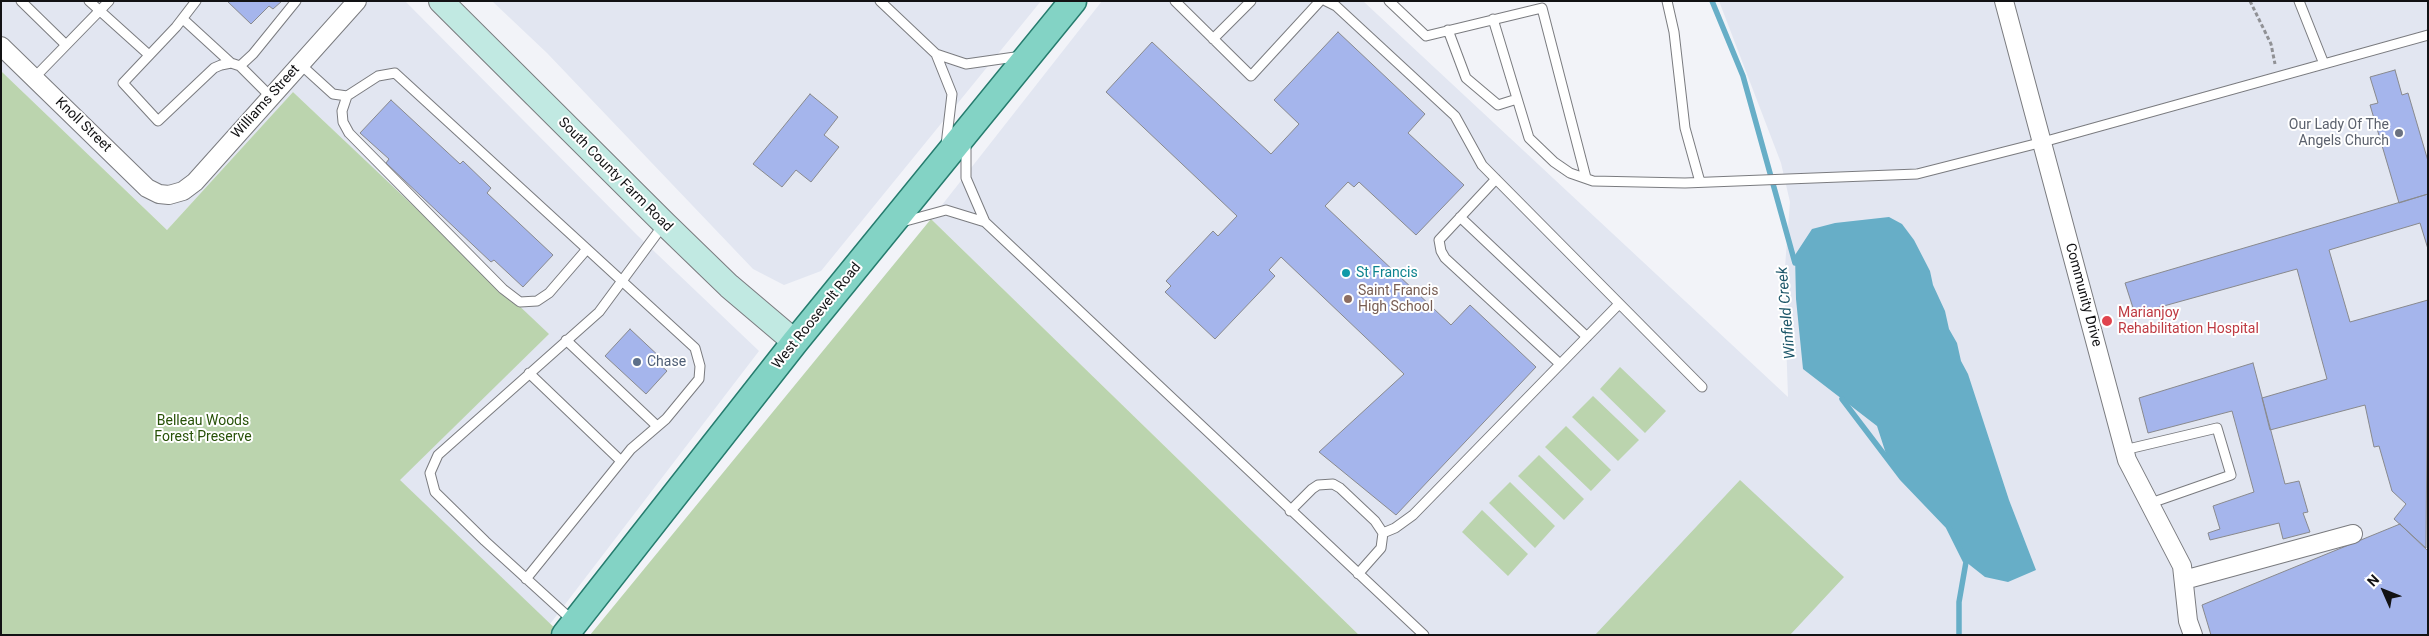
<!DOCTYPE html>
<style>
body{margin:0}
#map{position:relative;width:2429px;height:636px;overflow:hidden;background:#f2f3f8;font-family:Roboto,sans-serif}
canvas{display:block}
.frame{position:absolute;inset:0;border:2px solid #121214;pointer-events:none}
.north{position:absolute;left:2359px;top:566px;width:50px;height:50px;-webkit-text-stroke:4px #fff;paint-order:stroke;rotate:314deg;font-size:14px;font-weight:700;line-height:20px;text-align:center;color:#121214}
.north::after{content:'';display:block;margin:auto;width:18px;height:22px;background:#121214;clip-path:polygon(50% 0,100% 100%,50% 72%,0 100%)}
</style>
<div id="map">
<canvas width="2429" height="636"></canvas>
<div class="frame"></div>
<div class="north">N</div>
</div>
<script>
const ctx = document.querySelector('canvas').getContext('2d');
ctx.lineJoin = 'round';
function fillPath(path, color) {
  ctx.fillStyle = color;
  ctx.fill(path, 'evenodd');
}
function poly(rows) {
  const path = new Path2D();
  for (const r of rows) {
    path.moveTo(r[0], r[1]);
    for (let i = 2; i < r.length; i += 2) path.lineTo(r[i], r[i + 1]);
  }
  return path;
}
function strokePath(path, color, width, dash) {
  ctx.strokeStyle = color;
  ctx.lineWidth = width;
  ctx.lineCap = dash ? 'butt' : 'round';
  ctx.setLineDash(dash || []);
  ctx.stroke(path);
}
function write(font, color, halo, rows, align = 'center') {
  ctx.font = font + ' Roboto,sans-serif';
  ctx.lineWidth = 4;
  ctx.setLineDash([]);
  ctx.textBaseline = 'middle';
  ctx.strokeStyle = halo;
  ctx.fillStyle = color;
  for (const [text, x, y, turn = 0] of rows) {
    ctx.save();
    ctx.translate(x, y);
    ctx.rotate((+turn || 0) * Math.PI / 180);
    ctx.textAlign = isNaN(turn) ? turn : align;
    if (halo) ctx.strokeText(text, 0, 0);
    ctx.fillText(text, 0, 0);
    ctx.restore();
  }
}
const built = poly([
 [1,1,405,1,637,235,759,351,550,624,399,480,548,334,293,92,167,230,1,71],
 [492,1,1041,1,821,271,784,285,753,269,547,53],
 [1102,1,1363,1,1788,397,1784,280,1790,202,1781,163,1719,1,2428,1,2428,635,1359,635,931,219]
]);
const green = poly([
 [1,71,167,230,293,92,549,334,400,480,562,635,1,635],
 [931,219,1359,635,590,635],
 [1620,367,1666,411,1645,433,1600,389],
 [1593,396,1639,440,1618,461,1572,417],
 [1566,426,1611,470,1591,491,1545,447],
 [1539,455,1584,499,1564,520,1518,476],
 [1740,480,1844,577,1790,635,1595,635],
 [1510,482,1555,526,1535,548,1489,503],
 [1482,510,1528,554,1508,576,1462,532]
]);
const water = poly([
 [1889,217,1902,224,1914,240,1930,271,1933,285,1945,311,1949,329,1957,343,1961,361,1968,374,2009,500,2036,570,2008,582,1985,577,1966,562,1948,526,1902,478,1888,460,1877,426,1803,369,1796,299,1795,255,1812,229,1835,223]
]);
const stream = poly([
 [1712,1,1743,76,1795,263],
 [1842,399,1902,478,1948,526,1966,562,1959,602,1959,635]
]);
const building = poly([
 [227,1,282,1,273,9,269,6,251,24,227,1],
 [1338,32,1425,114,1408,133,1464,185,1416,235,1359,182,1354,187,1348,182,1325,206,1451,325,1470,305,1536,367,1396,515,1319,452,1404,374,1281,257,1269,270,1275,276,1215,339,1165,292,1171,286,1166,281,1213,231,1218,236,1237,216,1106,92,1152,42,1271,154,1299,124,1274,100,1338,32],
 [2395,70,2402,95,2408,93,2428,161,2428,194,2399,203,2370,105,2378,103,2370,77,2395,70],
 [810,94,838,117,824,135,839,147,811,182,796,170,782,187,753,164,810,94],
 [391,100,460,164,463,161,491,188,487,193,553,255,523,287,494,260,491,262,386,163,389,159,360,133,391,100],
 [2428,194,2428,249,2420,223,2329,250,2350,322,2428,300,2426,548,2394,519,2406,504,2392,491,2379,446,2374,447,2365,405,2270,430,2262,398,2327,379,2297,269,2135,314,2125,283,2428,194],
 [630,329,663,360,659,364,667,371,646,394,605,356,630,329],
 [2253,363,2285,484,2299,481,2308,512,2303,513,2310,532,2283,539,2279,523,2210,540,2208,533,2220,529,2213,506,2254,492,2232,411,2148,433,2139,398,2253,363],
 [2400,524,2428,551,2428,635,2211,635,2202,605,2400,524]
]);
const path = poly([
 [2250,1,2271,44,2275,64]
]);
const lane = poly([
 [21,1,66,45],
 [89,1,149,55],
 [196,1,176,27,123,83,158,121,214,68,221,65,231,63,240,66,271,97],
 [880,1,936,54],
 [1175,1,1251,76,1320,1],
 [1326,1,1336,6,1455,116,1482,165,1702,387],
 [1389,1,1426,36,1542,8,1586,178],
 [1667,1,1674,32,1685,128,1700,182],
 [2299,1,2324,64],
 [183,19,231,63],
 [1493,19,1529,138,1554,162,1570,173,1593,181,1685,183,1917,174,2043,142,2428,35],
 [1448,30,1466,78,1498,105,1517,99],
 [1213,39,1251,1],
 [300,64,333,94,347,96,378,76,395,73,695,348,700,366,699,379,666,419,631,449,526,579],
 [240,66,253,54,296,1],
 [34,78,109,1],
 [347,96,342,111,343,122,349,133,503,289,520,302,537,301,549,293,587,249],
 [946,145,952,94,936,54,966,64,1022,56],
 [1496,179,1439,240,1441,251,1445,258,1560,364],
 [1460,217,1587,337],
 [902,222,946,210,985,222,966,178,966,143],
 [985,222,1424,635],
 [566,340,657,426],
 [529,373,621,461],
 [2124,450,2217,428,2231,475,2148,504],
 [1290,511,1312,489,1318,485,1333,484,1340,488,1375,521,1383,533,1381,548,1358,574],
 [1383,533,1395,528,1413,515,1619,304],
 [573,621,485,541,435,492,430,473,438,455,599,312,664,224]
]);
const street = poly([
 [2004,1,2127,460,2182,566,2188,621,2193,635],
 [1,46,147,188,159,194,169,195,183,191,195,182,357,1],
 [2184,580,2353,534]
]);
const secondary = poly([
 [441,1,665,224,729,286,795,342]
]);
const primary = poly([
 [565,635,795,342,1073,1]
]);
const markers = [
 [2399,133,5,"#6b7280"],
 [1346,273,5,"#0f9aa8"],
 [1348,299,5,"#8d6e63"],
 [2107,321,6,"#e0444e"],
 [637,362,5,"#5c6f8a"]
];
const streetNames = [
 ["Williams Street",266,102,-48],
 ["Knoll Street",83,125,44],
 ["South County Farm Road",615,175,45],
 ["Community Drive",2083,295,75],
 ["West Roosevelt Road",817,316,-51]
];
const worshipNames = [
 ["Our Lady Of The",2389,125],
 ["Angels Church",2389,141]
];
const cultureNames = [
 ["St Francis",1356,273]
];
const educationNames = [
 ["Saint Francis",1358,291],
 ["High School",1358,307]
];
const healthNames = [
 ["Marianjoy",2118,313],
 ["Rehabilitation Hospital",2118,329]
];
const serviceNames = [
 ["Chase",647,362]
];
const parkNames = [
 ["Belleau Woods",203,421],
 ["Forest Preserve",203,437]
];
const waterNames = [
 ["Winfield Creek",1787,313,-95]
];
fillPath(built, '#e2e6f1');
fillPath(green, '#bbd4ae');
fillPath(water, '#67aec7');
strokePath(stream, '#67aec7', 5.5);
fillPath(building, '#a5b5ec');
strokePath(building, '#898a8e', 1);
strokePath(lane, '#7a7b7f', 11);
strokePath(street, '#7a7b7f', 20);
strokePath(secondary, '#7a7b7f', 26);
strokePath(primary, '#267c6e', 29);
strokePath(path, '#909195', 3, [4, 2.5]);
strokePath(lane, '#fff', 9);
strokePath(street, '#fff', 18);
strokePath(secondary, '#c1e9e2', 24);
strokePath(primary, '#83d3c5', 26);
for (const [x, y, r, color] of markers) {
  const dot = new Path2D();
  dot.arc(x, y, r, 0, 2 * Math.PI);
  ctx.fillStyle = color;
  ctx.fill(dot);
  strokePath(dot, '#fff', 2);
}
write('14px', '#121214', '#fff', streetNames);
write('14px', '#5b616d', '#fff', worshipNames, 'right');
write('14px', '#0d838f', '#fff', cultureNames, 'left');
write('14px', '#785e54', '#fff', educationNames, 'left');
write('14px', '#be3a42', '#fff', healthNames, 'left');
write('14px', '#4e5e75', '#fff', serviceNames, 'left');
write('14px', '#275107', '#fff', parkNames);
write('italic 15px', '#1c5669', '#fff', waterNames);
</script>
